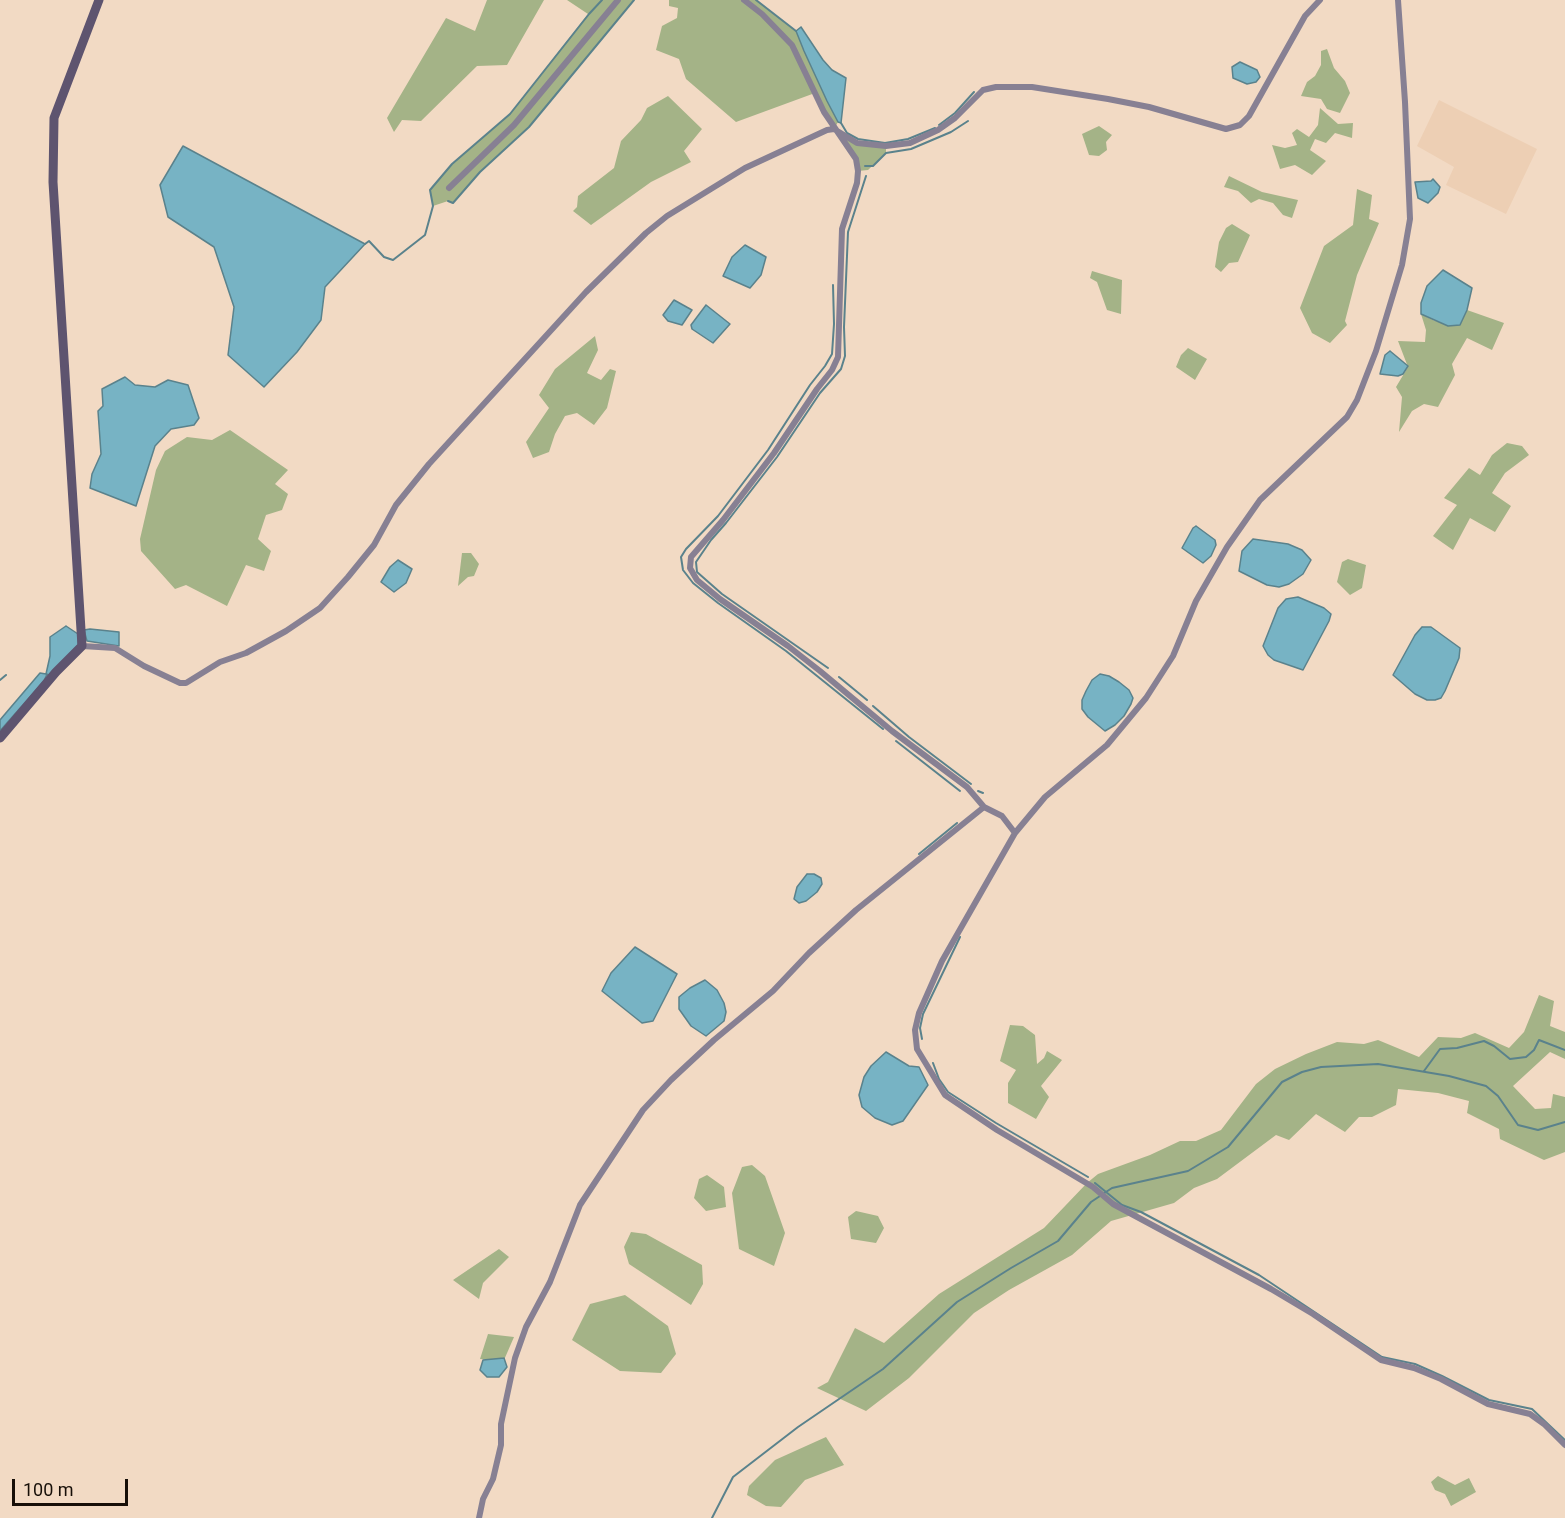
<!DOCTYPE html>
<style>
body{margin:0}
#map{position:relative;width:1565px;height:1518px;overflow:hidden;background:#f2dac4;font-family:Roboto,sans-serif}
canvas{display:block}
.scale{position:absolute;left:12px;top:1479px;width:116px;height:27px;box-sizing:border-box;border:3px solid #170f08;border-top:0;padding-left:8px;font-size:18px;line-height:21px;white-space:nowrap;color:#170f08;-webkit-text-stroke:4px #f2dac4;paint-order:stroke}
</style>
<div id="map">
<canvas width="1565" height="1518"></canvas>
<div class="scale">100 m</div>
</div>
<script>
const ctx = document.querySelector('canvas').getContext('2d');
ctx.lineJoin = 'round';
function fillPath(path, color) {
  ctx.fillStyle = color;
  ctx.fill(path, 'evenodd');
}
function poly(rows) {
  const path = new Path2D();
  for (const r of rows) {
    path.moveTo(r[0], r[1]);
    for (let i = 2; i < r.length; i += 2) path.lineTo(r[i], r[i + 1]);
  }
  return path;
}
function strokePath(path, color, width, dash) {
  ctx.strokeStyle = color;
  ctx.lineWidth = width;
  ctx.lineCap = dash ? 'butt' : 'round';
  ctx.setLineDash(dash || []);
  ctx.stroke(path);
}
const built = poly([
 [1439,100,1537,149,1506,214,1446,185,1454,167,1417,146]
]);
const green = poly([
 [487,0,544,0,507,65,477,66,421,121,402,120,394,132,387,118,446,18,475,31],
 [567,0,634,0,529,127,480,172,453,203,448,201,433,206,430,190,452,164,510,114,588,14],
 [669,0,756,0,796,31,838,122,834,129,857,143,886,146,886,153,868,170,858,171,856,159,834,129,815,93,736,122,686,79,679,59,656,50,662,26,677,18,678,8,669,6],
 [1327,49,1334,68,1345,81,1350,93,1340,113,1327,109,1321,99,1301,96,1307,82,1315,76,1321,65,1321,51],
 [668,96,702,129,684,151,691,162,651,182,591,225,573,211,577,207,578,196,614,168,621,141,641,120,647,108],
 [1320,108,1338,124,1353,123,1352,138,1335,133,1326,143,1315,139,1310,150,1326,161,1312,175,1295,165,1280,169,1272,145,1285,148,1297,145,1292,133,1297,129,1309,137,1318,125],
 [1099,126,1112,135,1106,142,1107,150,1099,156,1089,155,1082,134],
 [1229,176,1262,192,1298,200,1292,218,1283,215,1273,203,1259,199,1251,203,1238,191,1224,187],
 [1357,189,1372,195,1369,219,1379,223,1357,275,1345,321,1347,325,1330,343,1312,333,1300,308,1324,246,1353,225],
 [1232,224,1250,235,1238,262,1229,263,1221,272,1215,267,1219,242,1226,228],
 [1092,271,1122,280,1121,314,1107,310,1097,282,1090,278],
 [1467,310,1504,323,1492,350,1467,338,1452,364,1455,375,1438,407,1424,404,1412,411,1399,432,1402,397,1396,387,1408,367,1398,341,1425,342,1426,330,1421,314,1435,321,1460,324],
 [595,336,598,350,587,373,601,380,610,369,616,371,607,408,594,425,577,413,565,416,555,434,549,452,533,458,526,442,549,408,539,395,555,369],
 [1188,348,1207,359,1195,380,1176,367,1181,355],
 [230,430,288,470,275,484,288,494,282,510,266,515,258,539,271,551,264,571,246,565,227,606,186,585,175,589,141,551,140,539,156,470,165,451,187,437,212,440],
 [1507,443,1522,446,1529,455,1505,473,1492,493,1511,506,1495,532,1470,518,1453,550,1433,536,1457,505,1444,498,1469,468,1480,475,1492,455],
 [462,553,471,553,479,564,474,576,468,577,458,586],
 [1348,559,1366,565,1362,588,1350,595,1337,582,1342,562],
 [1539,995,1554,1001,1550,1026,1565,1032,1565,1059,1550,1052,1513,1086,1535,1109,1551,1108,1553,1094,1565,1097,1565,1152,1544,1160,1500,1139,1499,1129,1467,1113,1469,1101,1438,1093,1398,1089,1396,1105,1372,1117,1359,1117,1345,1132,1316,1114,1289,1140,1276,1135,1217,1179,1194,1188,1174,1203,1111,1221,1072,1255,1009,1290,974,1313,909,1378,866,1411,817,1388,828,1382,855,1328,884,1343,939,1294,1044,1228,1087,1183,1098,1174,1150,1155,1180,1141,1196,1141,1221,1130,1256,1084,1275,1069,1306,1054,1337,1042,1364,1044,1378,1040,1419,1057,1438,1037,1461,1038,1475,1033,1509,1048,1524,1032],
 [1010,1025,1023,1026,1035,1035,1037,1064,1044,1058,1047,1051,1062,1060,1041,1086,1049,1097,1036,1119,1008,1103,1008,1083,1016,1070,1000,1061],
 [752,1165,765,1176,785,1233,774,1266,739,1249,732,1193,742,1167],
 [707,1175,724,1187,726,1207,706,1211,694,1198,699,1179],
 [856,1211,878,1216,884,1228,876,1243,851,1239,848,1217],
 [631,1232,646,1234,702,1265,703,1284,691,1305,629,1264,624,1247],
 [499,1249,509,1257,483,1283,479,1299,453,1280],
 [625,1295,668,1326,676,1354,661,1373,620,1371,572,1340,590,1304],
 [488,1334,514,1337,504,1360,480,1359],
 [826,1437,844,1465,805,1480,781,1507,766,1506,747,1495,749,1486,775,1460],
 [1438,1476,1455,1485,1469,1478,1476,1492,1451,1506,1445,1494,1435,1490,1431,1482]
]);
const water = poly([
 [801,27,823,60,832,70,846,78,841,123,838,122,827,101,804,51,796,31,801,27],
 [1240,62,1257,70,1260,77,1256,82,1247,84,1233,78,1232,67,1240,62],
 [183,146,365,244,325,287,321,320,297,352,264,387,228,355,234,307,214,247,168,217,160,185,183,146],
 [1433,179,1440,187,1438,193,1428,203,1418,198,1415,182,1431,181,1433,179],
 [745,245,766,257,761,275,750,288,723,276,732,257,745,245],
 [1443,270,1472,288,1467,310,1460,325,1448,326,1421,314,1421,303,1427,286,1443,270],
 [674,300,692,310,682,325,668,321,663,315,674,300],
 [706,305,730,324,713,343,692,329,691,325,706,305],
 [1390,351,1408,366,1403,374,1398,376,1380,374,1385,355,1390,351],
 [125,377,135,385,155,387,168,380,188,385,199,418,194,425,171,429,155,446,136,506,90,488,92,474,101,454,98,411,103,406,102,389,125,377],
 [1196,526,1215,540,1216,545,1211,556,1203,563,1182,548,1193,528,1196,526],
 [1253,539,1288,544,1302,550,1311,560,1303,574,1289,584,1279,587,1267,585,1239,571,1242,551,1253,539],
 [398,560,412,569,406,583,394,592,381,582,390,567,398,560],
 [1298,597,1324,608,1331,614,1329,621,1303,670,1274,660,1268,655,1263,646,1278,608,1286,599,1298,597],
 [66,626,78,634,78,645,49,676,47,674,44,681,0,731,0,720,40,673,46,674,50,656,50,637,66,626],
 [1422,627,1431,627,1460,648,1459,658,1445,691,1441,698,1435,700,1427,700,1415,694,1393,675,1415,635,1422,627],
 [90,629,119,632,119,646,87,641,84,630,90,629],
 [1100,674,1109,676,1119,682,1129,690,1133,698,1131,704,1124,716,1115,725,1105,731,1088,717,1082,709,1082,700,1086,691,1092,680,1100,674],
 [807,874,814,874,821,878,822,884,817,892,806,901,799,903,794,899,797,887,807,874],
 [635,947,677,974,653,1021,642,1023,602,991,611,973,635,947],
 [705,980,717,990,724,1003,726,1012,724,1021,706,1036,691,1026,679,1009,679,997,690,988,705,980],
 [886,1052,909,1066,919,1067,928,1085,903,1121,892,1125,875,1118,862,1107,859,1095,864,1077,871,1066,886,1052],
 [504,1358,507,1367,499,1377,487,1377,480,1370,483,1360,504,1358]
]);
const stream = poly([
 [756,0,796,31],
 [841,123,847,133,858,139,885,143,908,139,935,128],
 [939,125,955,113,974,92],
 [865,166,873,166,886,153,911,149,951,132,968,121],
 [448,201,453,203,480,172,529,127,634,0],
 [365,244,369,241,384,257,393,260,425,235,433,206,430,190,452,164,510,114,589,14,602,0],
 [833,285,834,324,832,354,825,366,810,385,768,450,718,516,686,549,681,557,683,570,693,583,718,603,786,651,883,729],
 [828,668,722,594,697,572,696,562,711,540,726,523,777,457,820,393,841,369,845,356,844,327,848,232,866,176],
 [839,677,867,700],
 [0,680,6,675],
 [873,706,909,737,971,784],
 [896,741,960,791],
 [978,791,983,793],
 [919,854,957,823],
 [922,1039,920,1028,923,1014,960,937],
 [933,1063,939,1079,948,1092,996,1123,1088,1177],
 [1424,1071,1440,1049,1457,1048,1484,1041,1494,1046,1510,1059,1526,1057,1534,1050,1539,1040,1565,1050],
 [1095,1183,1122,1205,1141,1212,1259,1275,1382,1357,1415,1364,1442,1376,1489,1400,1532,1409,1565,1440],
 [712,1518,733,1477,798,1427,883,1369,957,1302,1011,1268,1058,1241,1091,1202,1112,1188,1188,1171,1228,1147,1282,1082,1302,1072,1321,1067,1378,1064,1449,1076,1486,1086,1498,1096,1518,1125,1538,1130,1565,1122]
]);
const street = poly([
 [744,0,762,14,792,45,824,112,856,159,858,171,857,183,842,229,838,357,832,370,817,389,774,453,723,520,691,557,690,568,697,580,720,599,788,646,820,671,892,731,967,787,984,807],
 [449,188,514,125,618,0],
 [82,646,115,648,144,666,180,683,186,683,220,662,246,653,286,631,320,608,348,577,374,545,396,505,429,464,586,292,646,233,667,216,745,168,827,130,834,129,857,143,886,146,910,143,938,130,955,118,983,90,996,87,1032,87,1108,99,1149,107,1226,129,1240,125,1249,116,1305,16,1320,0],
 [1015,833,942,961,919,1013,915,1030,917,1049,945,1095,997,1130,1093,1187,1113,1204,1271,1289,1313,1314,1381,1360,1414,1368,1441,1379,1488,1404,1530,1414,1544,1424,1565,1445],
 [479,1518,483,1499,493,1479,501,1445,501,1424,515,1358,526,1327,550,1282,580,1205,643,1110,671,1080,714,1040,773,991,809,953,856,910,984,807,1002,816,1015,833,1045,797,1107,745,1146,698,1173,656,1196,601,1227,547,1260,500,1347,417,1357,400,1376,351,1402,265,1410,219,1405,102,1398,0]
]);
const secondary = poly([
 [0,738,56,672,82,646,53,182,54,118,99,0]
]);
fillPath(built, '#edcfb4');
fillPath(green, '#a4b387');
fillPath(water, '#77b3c4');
strokePath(water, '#5a828c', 1.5);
strokePath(stream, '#5a828c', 2);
strokePath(street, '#878093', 6);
strokePath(secondary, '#5e546f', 9);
</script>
